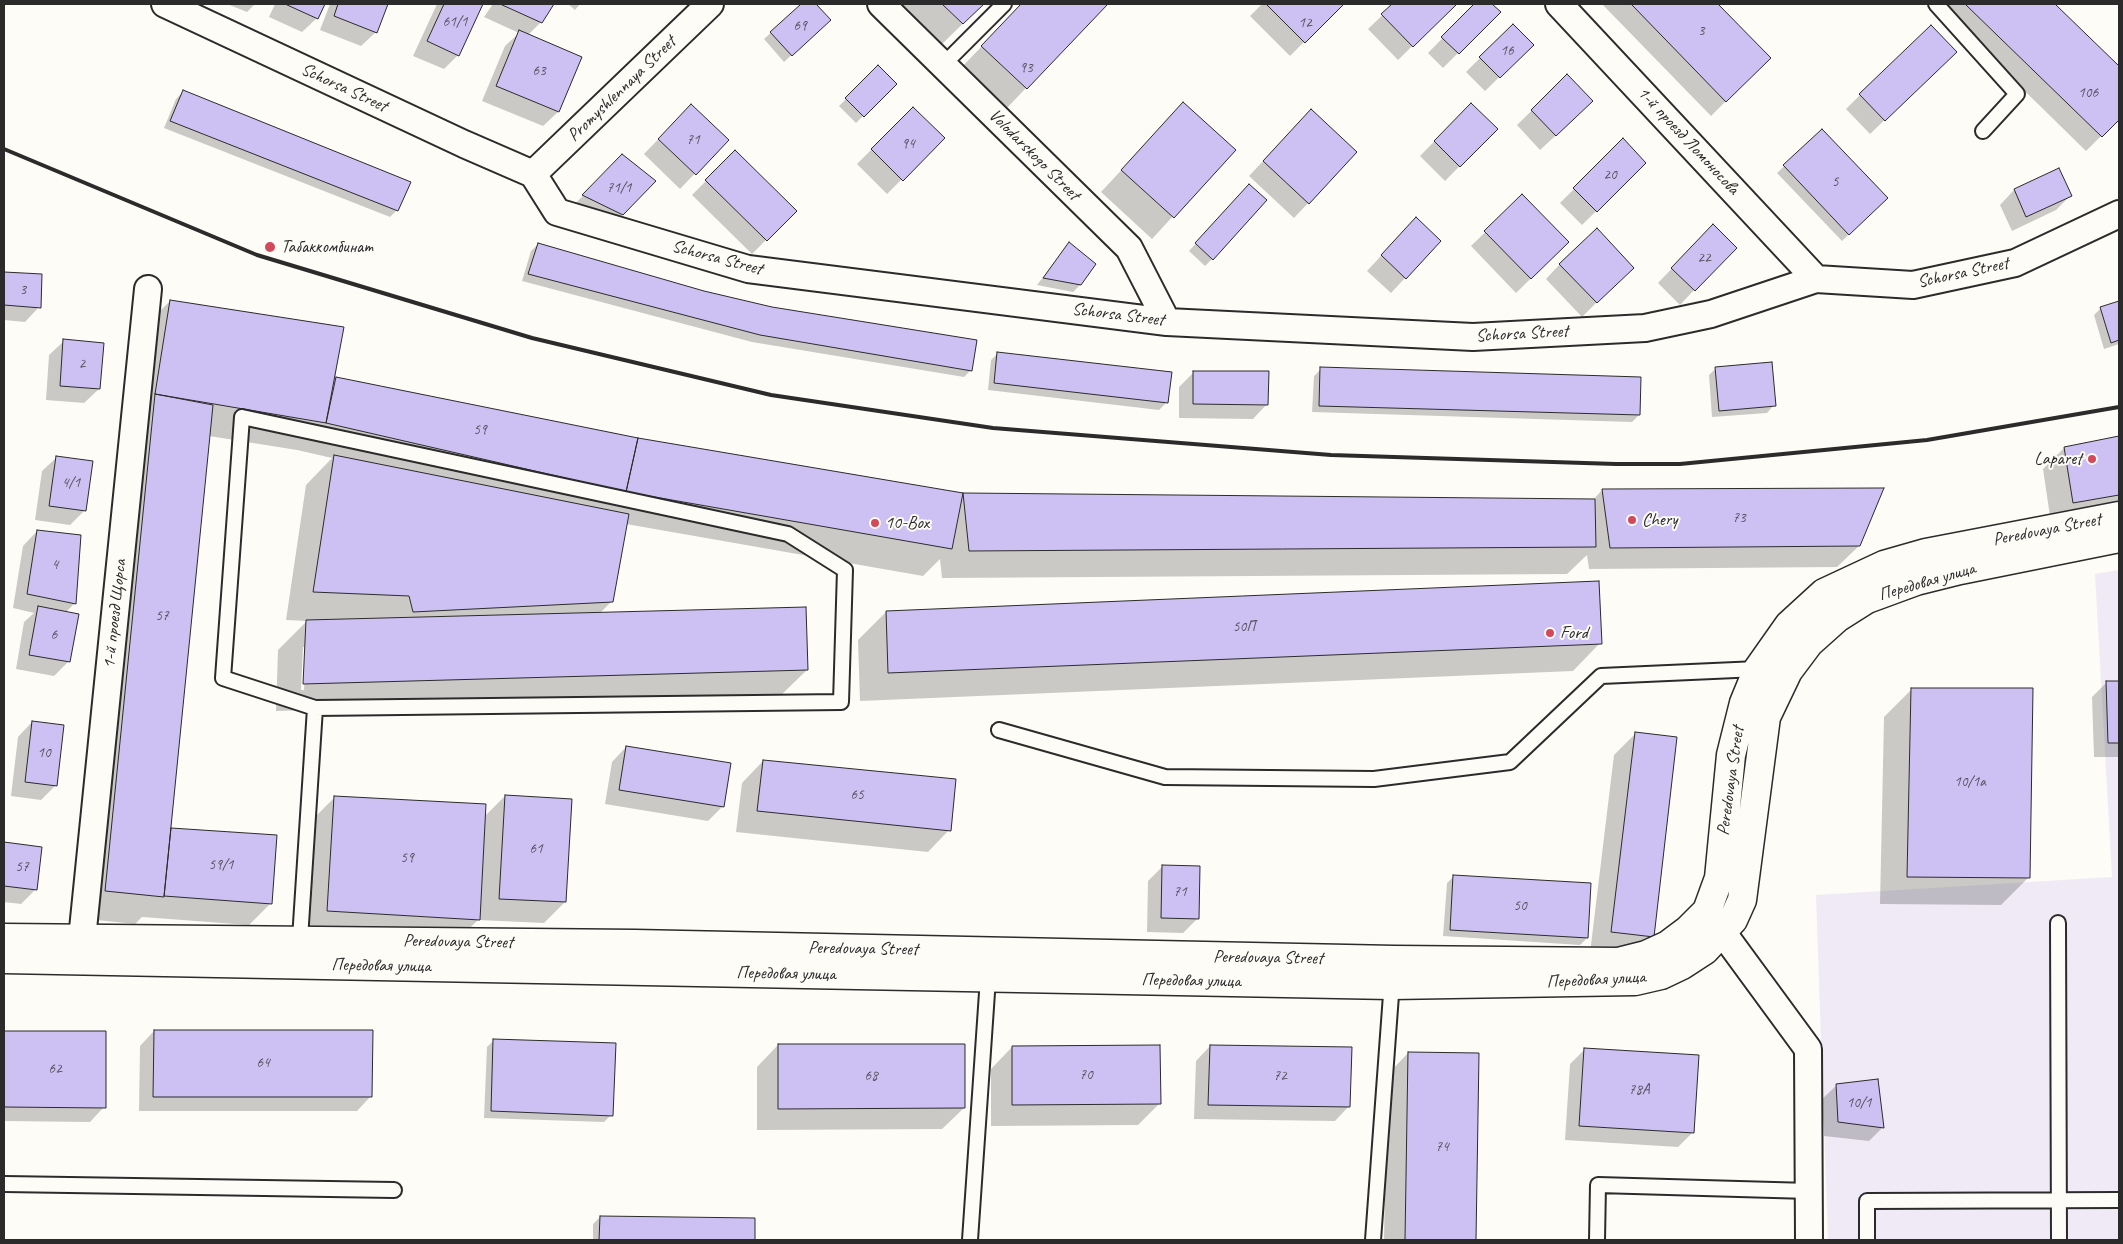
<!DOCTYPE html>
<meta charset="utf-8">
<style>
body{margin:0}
#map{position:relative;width:2123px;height:1244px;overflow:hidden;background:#fdfcf7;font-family:Caveat,sans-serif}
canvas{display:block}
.frame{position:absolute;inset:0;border:5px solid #2b2b2b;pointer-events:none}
</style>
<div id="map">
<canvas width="2123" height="1244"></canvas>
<div class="frame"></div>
</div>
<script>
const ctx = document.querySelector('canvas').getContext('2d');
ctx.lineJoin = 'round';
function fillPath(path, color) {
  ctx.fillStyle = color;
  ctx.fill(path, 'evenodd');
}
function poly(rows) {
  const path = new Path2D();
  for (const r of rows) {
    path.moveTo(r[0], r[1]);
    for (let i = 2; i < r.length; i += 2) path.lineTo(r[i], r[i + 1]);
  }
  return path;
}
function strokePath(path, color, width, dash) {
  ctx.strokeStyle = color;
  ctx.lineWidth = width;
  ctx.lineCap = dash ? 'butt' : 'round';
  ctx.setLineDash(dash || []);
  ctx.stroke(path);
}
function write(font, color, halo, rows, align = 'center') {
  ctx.font = font + ' Caveat,sans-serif';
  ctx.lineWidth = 4;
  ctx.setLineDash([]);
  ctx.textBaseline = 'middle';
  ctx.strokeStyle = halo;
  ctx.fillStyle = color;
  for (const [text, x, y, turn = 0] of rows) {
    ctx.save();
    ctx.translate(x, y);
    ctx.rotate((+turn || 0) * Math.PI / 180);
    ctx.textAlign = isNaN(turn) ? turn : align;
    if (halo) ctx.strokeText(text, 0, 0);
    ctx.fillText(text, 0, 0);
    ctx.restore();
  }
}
const built = poly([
 [2119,570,2119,1240,1828,1240,1816,895,2112,877,2095,574]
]);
const shadow = poly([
 [227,4,255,4,247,12],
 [275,4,323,4,317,18,302,32,269,17],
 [330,4,387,4,376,32,361,46,320,30],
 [437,4,482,4,458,55,444,69,413,56],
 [493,4,553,4,541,22,528,35,580,57,558,112,543,126,482,101,505,46,519,33,484,17],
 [568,4,580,4,575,10],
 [802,4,814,4,829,20,784,62,764,39],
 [898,4,983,4,941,45],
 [1022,4,1106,4,1005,110,961,68],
 [1262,4,1342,4,1290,56,1250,16],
 [1394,4,1455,4,1398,60,1368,29],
 [1476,4,1490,4,1499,12,1443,68,1428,53],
 [1602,4,1716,4,1769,58,1711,116],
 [1948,4,2054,4,2119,68,2119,118,2086,151,1942,10],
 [1513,25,1532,45,1485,91,1466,72],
 [1941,66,1870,134,1846,109,1860,95],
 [878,67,895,84,856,123,839,106],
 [1567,76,1577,116,1540,150,1517,125],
 [183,92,397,210,390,217,164,128,176,99],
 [1183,104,1234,150,1152,239,1101,192],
 [1471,104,1496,129,1445,181,1420,156],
 [913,108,943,138,887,194,857,164],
 [677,120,727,140,680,189,644,154],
 [1297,125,1355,153,1294,218,1249,176],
 [1822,130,1886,198,1842,241,1777,173],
 [1623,140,1645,163,1582,225,1560,203],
 [735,152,795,211,752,254,692,195],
 [622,156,622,215,608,229,569,210],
 [2058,170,2070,196,2056,210,2012,231,2000,205,2014,190],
 [1242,192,1212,259,1205,266,1189,251],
 [1522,196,1568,242,1516,293,1471,246],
 [1402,233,1405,278,1391,293,1367,271],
 [1699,240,1694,290,1680,305,1658,283],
 [538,244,704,292,971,370,964,377,752,342,522,281,531,251],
 [1069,244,1080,285,1073,292,1037,285],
 [1560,264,1617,282,1582,317,1546,279],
 [4,273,41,275,39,307,25,322,4,320],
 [170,301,343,328,335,378,638,439,963,495,1593,500,1602,490,1859,546,1837,567,1589,569,1587,555,1567,574,942,578,940,559,923,576,626,524,611,602,599,614,807,670,779,697,276,711,278,650,307,621,286,620,306,485,332,458,297,450,209,436,169,832,172,829,271,903,249,925,142,917,135,924,77,918,142,329],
 [303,647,306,647,304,690,301,690],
 [2119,302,2119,344,2104,349,2094,315,2101,308],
 [64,341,99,389,84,403,46,400,49,355],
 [998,353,1166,403,1159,410,988,390,991,360],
 [1716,368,1774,405,1767,413,1712,417,1709,375],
 [1321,369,1639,415,1632,422,1312,412,1314,376],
 [1194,372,1267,404,1253,419,1179,418,1179,387],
 [2119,438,2119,512,2051,523,2043,469,2064,448],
 [57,457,85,510,70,525,35,520,42,471],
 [37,531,75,603,65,613,78,615,68,662,54,676,16,669,24,622,34,613,13,608,23,546],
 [886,612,1600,643,1573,671,860,701,858,640],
 [2107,682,2119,682,2119,757,2094,757,2092,697],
 [1912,689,2029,877,2001,905,1880,904,1884,717],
 [32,722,56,785,41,800,11,796,18,737],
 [1636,733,1652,937,1631,958,1590,953,1614,755],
 [626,747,723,806,708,821,605,804,612,762],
 [763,761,949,830,928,852,736,832,742,783],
 [505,796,565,902,544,923,478,920,450,947,300,939,307,825,335,797,484,817],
 [4,843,41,848,36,889,21,904,4,902],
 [1162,867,1198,918,1183,933,1147,932,1148,881],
 [1454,876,1587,938,1580,945,1443,936,1447,883],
 [154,1031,371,1096,357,1111,139,1111,140,1046],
 [4,1032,105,1032,104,1107,90,1122,4,1121],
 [494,1040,611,1115,604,1122,484,1118,487,1047],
 [778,1045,964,1108,942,1129,757,1130,757,1067],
 [1210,1046,1349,1106,1335,1121,1194,1119,1196,1061],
 [1012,1047,1160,1103,1138,1125,991,1126,991,1069],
 [1585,1049,1693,1132,1678,1147,1565,1140,1570,1064],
 [1408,1053,1478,1054,1475,1240,1384,1240,1387,1075],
 [1837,1085,1883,1127,1869,1141,1824,1136,1822,1099],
 [600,1217,754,1219,754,1240,593,1240,593,1224]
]);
const building = poly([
 [285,4,325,4,318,19,285,4],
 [338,4,388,4,377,33,334,16,338,4],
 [444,4,483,4,459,56,427,41,444,4],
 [500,4,554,4,542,23,500,4],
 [801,4,816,4,831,20,792,56,770,32,801,4],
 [942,4,984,4,963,24,942,4],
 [1021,4,1108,4,1027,89,981,46,1021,4],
 [1266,4,1344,4,1305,43,1266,4],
 [1392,4,1457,4,1413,47,1381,14,1392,4],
 [1474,4,1492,4,1501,12,1459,54,1441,37,1474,4],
 [1631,4,1718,4,1771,58,1726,102,1631,4],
 [1965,4,2055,4,2119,66,2119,120,2102,137,1965,4],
 [1513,24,1534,45,1500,78,1479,57,1513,24],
 [1931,25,1957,52,1885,121,1859,94,1931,25],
 [519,30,582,57,559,112,496,86,519,30],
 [878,65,897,84,864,117,845,98,878,65],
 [1567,74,1593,101,1556,136,1531,110,1567,74],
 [183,90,411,182,398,211,170,121,183,90],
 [1183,102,1236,150,1174,218,1121,170,1183,102],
 [1471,103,1498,129,1460,167,1434,141,1471,103],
 [691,104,729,140,696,175,658,139,691,104],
 [913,107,945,138,903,181,871,149,913,107],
 [1311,109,1357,152,1309,204,1263,161,1311,109],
 [1822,129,1888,198,1849,235,1783,165,1822,129],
 [1623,138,1646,163,1597,212,1573,188,1623,138],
 [735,150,797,211,767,241,705,180,735,150],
 [622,154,656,181,623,215,582,195,622,154],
 [2059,168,2072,196,2026,217,2014,189,2059,168],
 [1249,184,1267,200,1213,260,1195,243,1249,184],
 [1522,194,1569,242,1531,279,1484,231,1522,194],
 [1416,217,1441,241,1406,279,1381,255,1416,217],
 [1713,224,1737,248,1695,291,1671,268,1713,224],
 [1597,228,1634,268,1597,303,1559,264,1597,228],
 [1069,242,1096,264,1081,285,1043,278,1069,242],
 [538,243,704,291,772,307,977,340,972,371,760,335,528,274,538,243],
 [4,272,42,274,41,308,4,305,4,272],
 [170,300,344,327,326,423,155,394,170,300],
 [2119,301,2119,340,2111,343,2100,307,2119,301],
 [63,339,104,343,100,389,60,386,63,339],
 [997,352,1172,372,1168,403,994,383,997,352],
 [1772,362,1776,406,1719,411,1715,367,1772,362],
 [1320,367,1641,377,1640,415,1319,406,1320,367],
 [1193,371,1269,371,1268,405,1193,404,1193,371],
 [336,377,638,438,626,492,326,423,336,377],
 [155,394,213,405,164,897,105,891,155,394],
 [2119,436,2119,495,2073,503,2064,447,2119,436],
 [638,438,963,493,952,549,626,492,638,438],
 [334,455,629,514,613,602,413,612,409,596,313,592,334,455],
 [56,456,93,461,86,511,49,506,56,456],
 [1884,488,1860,546,1610,548,1602,489,1884,488],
 [963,493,1595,499,1596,547,969,551,963,493],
 [37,530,81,535,76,604,27,594,37,530],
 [1599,581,1602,644,888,673,886,611,1599,581],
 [38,606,79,614,70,662,29,655,38,606],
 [806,607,808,670,303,684,306,620,806,607],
 [2106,681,2119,681,2119,743,2108,743,2106,681],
 [1911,688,2033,688,2030,878,1907,877,1911,688],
 [32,721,64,725,57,786,25,782,32,721],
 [1635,732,1677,737,1654,937,1611,932,1635,732],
 [626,746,731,763,724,807,619,790,626,746],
 [763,760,956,779,951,831,757,811,763,760],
 [505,795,572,799,566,902,499,899,505,795],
 [334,796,486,804,480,920,327,911,334,796],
 [171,828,277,835,272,904,164,896,171,828],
 [4,842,42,847,37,890,4,886,4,842],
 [1162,865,1200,866,1199,919,1161,918,1162,865],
 [1453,875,1591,883,1588,938,1450,930,1453,875],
 [154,1030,373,1030,372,1097,153,1097,154,1030],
 [4,1031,106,1031,106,1108,4,1107,4,1031],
 [493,1039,616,1043,613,1116,491,1111,493,1039],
 [778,1044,965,1044,965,1108,778,1109,778,1044],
 [1160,1045,1161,1104,1012,1105,1012,1046,1160,1045],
 [1210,1045,1352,1047,1350,1107,1208,1105,1210,1045],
 [1584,1048,1699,1055,1694,1133,1579,1126,1584,1048],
 [1408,1052,1479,1053,1476,1240,1405,1240,1408,1052],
 [1878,1079,1884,1128,1838,1122,1836,1084,1878,1079],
 [600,1216,755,1218,755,1240,599,1240,600,1216]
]);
const service = poly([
 [1936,4,2017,94,1983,131],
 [943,65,1004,4],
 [242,417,788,534,845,570,841,702,315,708,223,678,242,417],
 [999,730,1165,777,1374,779,1510,762,1601,676,1758,669],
 [2058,923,2059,1240],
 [300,939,315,708],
 [4,1184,394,1190],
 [970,1240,988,978],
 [1373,1240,1392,981],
 [1597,1240,1598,1185,1809,1191],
 [1867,1240,1867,1201,2119,1200]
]);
const minor = poly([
 [165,4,464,144,533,174,557,212,748,269,1167,322,1473,337,1645,328,1711,314,1816,279,1913,285,2015,263,2119,214],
 [881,4,1129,248,1167,322],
 [1559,4,1816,279],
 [533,174,710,4],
 [1709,914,1808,1049,1809,1240],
 [82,939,148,289]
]);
const secondary = poly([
 [4,938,635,944,1394,960,1618,962,1646,955,1668,945,1688,930,1707,911,1719,878,1731,755,1744,703,1758,669,1789,625,1824,593,1884,565,1926,553,2119,516],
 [4,959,1391,985,1635,981,1661,975,1682,965,1705,950,1733,920,1742,900,1766,717,1788,671,1809,643,1837,618,1867,599,1916,581,1960,570,2119,538]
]);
const rail = poly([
 [4,149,257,255,532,338,771,395,993,428,1331,455,1616,464,1680,464,1927,440,2119,407]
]);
const markers = [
 [270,247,6,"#d1495b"],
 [2092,459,5,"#d1495b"],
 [1632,520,5,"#d1495b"],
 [875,523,5,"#d1495b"],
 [1550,633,5,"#d1495b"]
];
const numberNames = [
 ["61/1",455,22],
 ["12",1305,23],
 ["69",800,26],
 ["3",1701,31],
 ["16",1507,51],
 ["93",1026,68],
 ["63",539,71],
 ["106",2088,93],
 ["71",693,140],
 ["94",908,144],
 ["20",1610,175],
 ["5",1835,182],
 ["71/1",619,188],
 ["22",1704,258],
 ["3",23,290],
 ["2",82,364],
 ["59",480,430],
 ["4/1",71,483],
 ["73",1739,518],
 ["4",55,565],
 ["57",162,616],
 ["50П",1244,627],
 ["6",54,635],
 ["10",44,753],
 ["10/1а",1970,782],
 ["65",857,795],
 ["61",536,849],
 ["59",407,858],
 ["59/1",221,865],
 ["57",22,867],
 ["71",1180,892],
 ["50",1520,906],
 ["64",263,1063],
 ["62",55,1069],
 ["70",1086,1075],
 ["68",871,1076],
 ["72",1280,1076],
 ["78А",1639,1090],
 ["10/1",1859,1103],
 ["74",1442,1147]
];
const streetNames = [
 ["Schorsa Street",344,88,25],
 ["Promyshlennaya Street",622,89,-44],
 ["1-й проезд Ломоносова",1688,141,47],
 ["Volodarskogo Street",1034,155,45],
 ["Schorsa Street",717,258,15],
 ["Schorsa Street",1963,273,-12],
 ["Schorsa Street",1118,315,7],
 ["Schorsa Street",1522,334,-3],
 ["Peredovaya Street",2047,530,-11],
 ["Передовая улица",1927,582,-16],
 ["1-й проезд Щорса",115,614,-84],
 ["Peredovaya Street",1731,781,-82],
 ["Peredovaya Street",458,942,1],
 ["Peredovaya Street",863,949,1],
 ["Peredovaya Street",1268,958,1],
 ["Передовая улица",381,966,1],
 ["Передовая улица",786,974,1],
 ["Передовая улица",1596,980,-3],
 ["Передовая улица",1191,981,1]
];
const poiNames = [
 ["Табаккомбинат",281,247],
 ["Laparet",2082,459,"right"],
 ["Chery",1642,520],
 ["10-Box",885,523],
 ["Ford",1560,633]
];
fillPath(built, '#efeaf6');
fillPath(shadow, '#0003');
fillPath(building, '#cdc0f2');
strokePath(building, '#2b2b2b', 1);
strokePath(service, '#2b2b2b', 18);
strokePath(minor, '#2b2b2b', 30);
strokePath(secondary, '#2b2b2b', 31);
strokePath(service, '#fdfcf7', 14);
strokePath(minor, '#fdfcf7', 26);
strokePath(secondary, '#fdfcf7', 28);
strokePath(rail, '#2b2b2b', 4);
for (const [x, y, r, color] of markers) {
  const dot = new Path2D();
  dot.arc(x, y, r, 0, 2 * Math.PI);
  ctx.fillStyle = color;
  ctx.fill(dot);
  strokePath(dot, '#fdfcf7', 2);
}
write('15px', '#54505d', null, numberNames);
write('18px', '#2b2b2b', '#fdfcf7', streetNames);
write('18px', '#2b2b2b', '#fdfcf7', poiNames, 'left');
</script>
